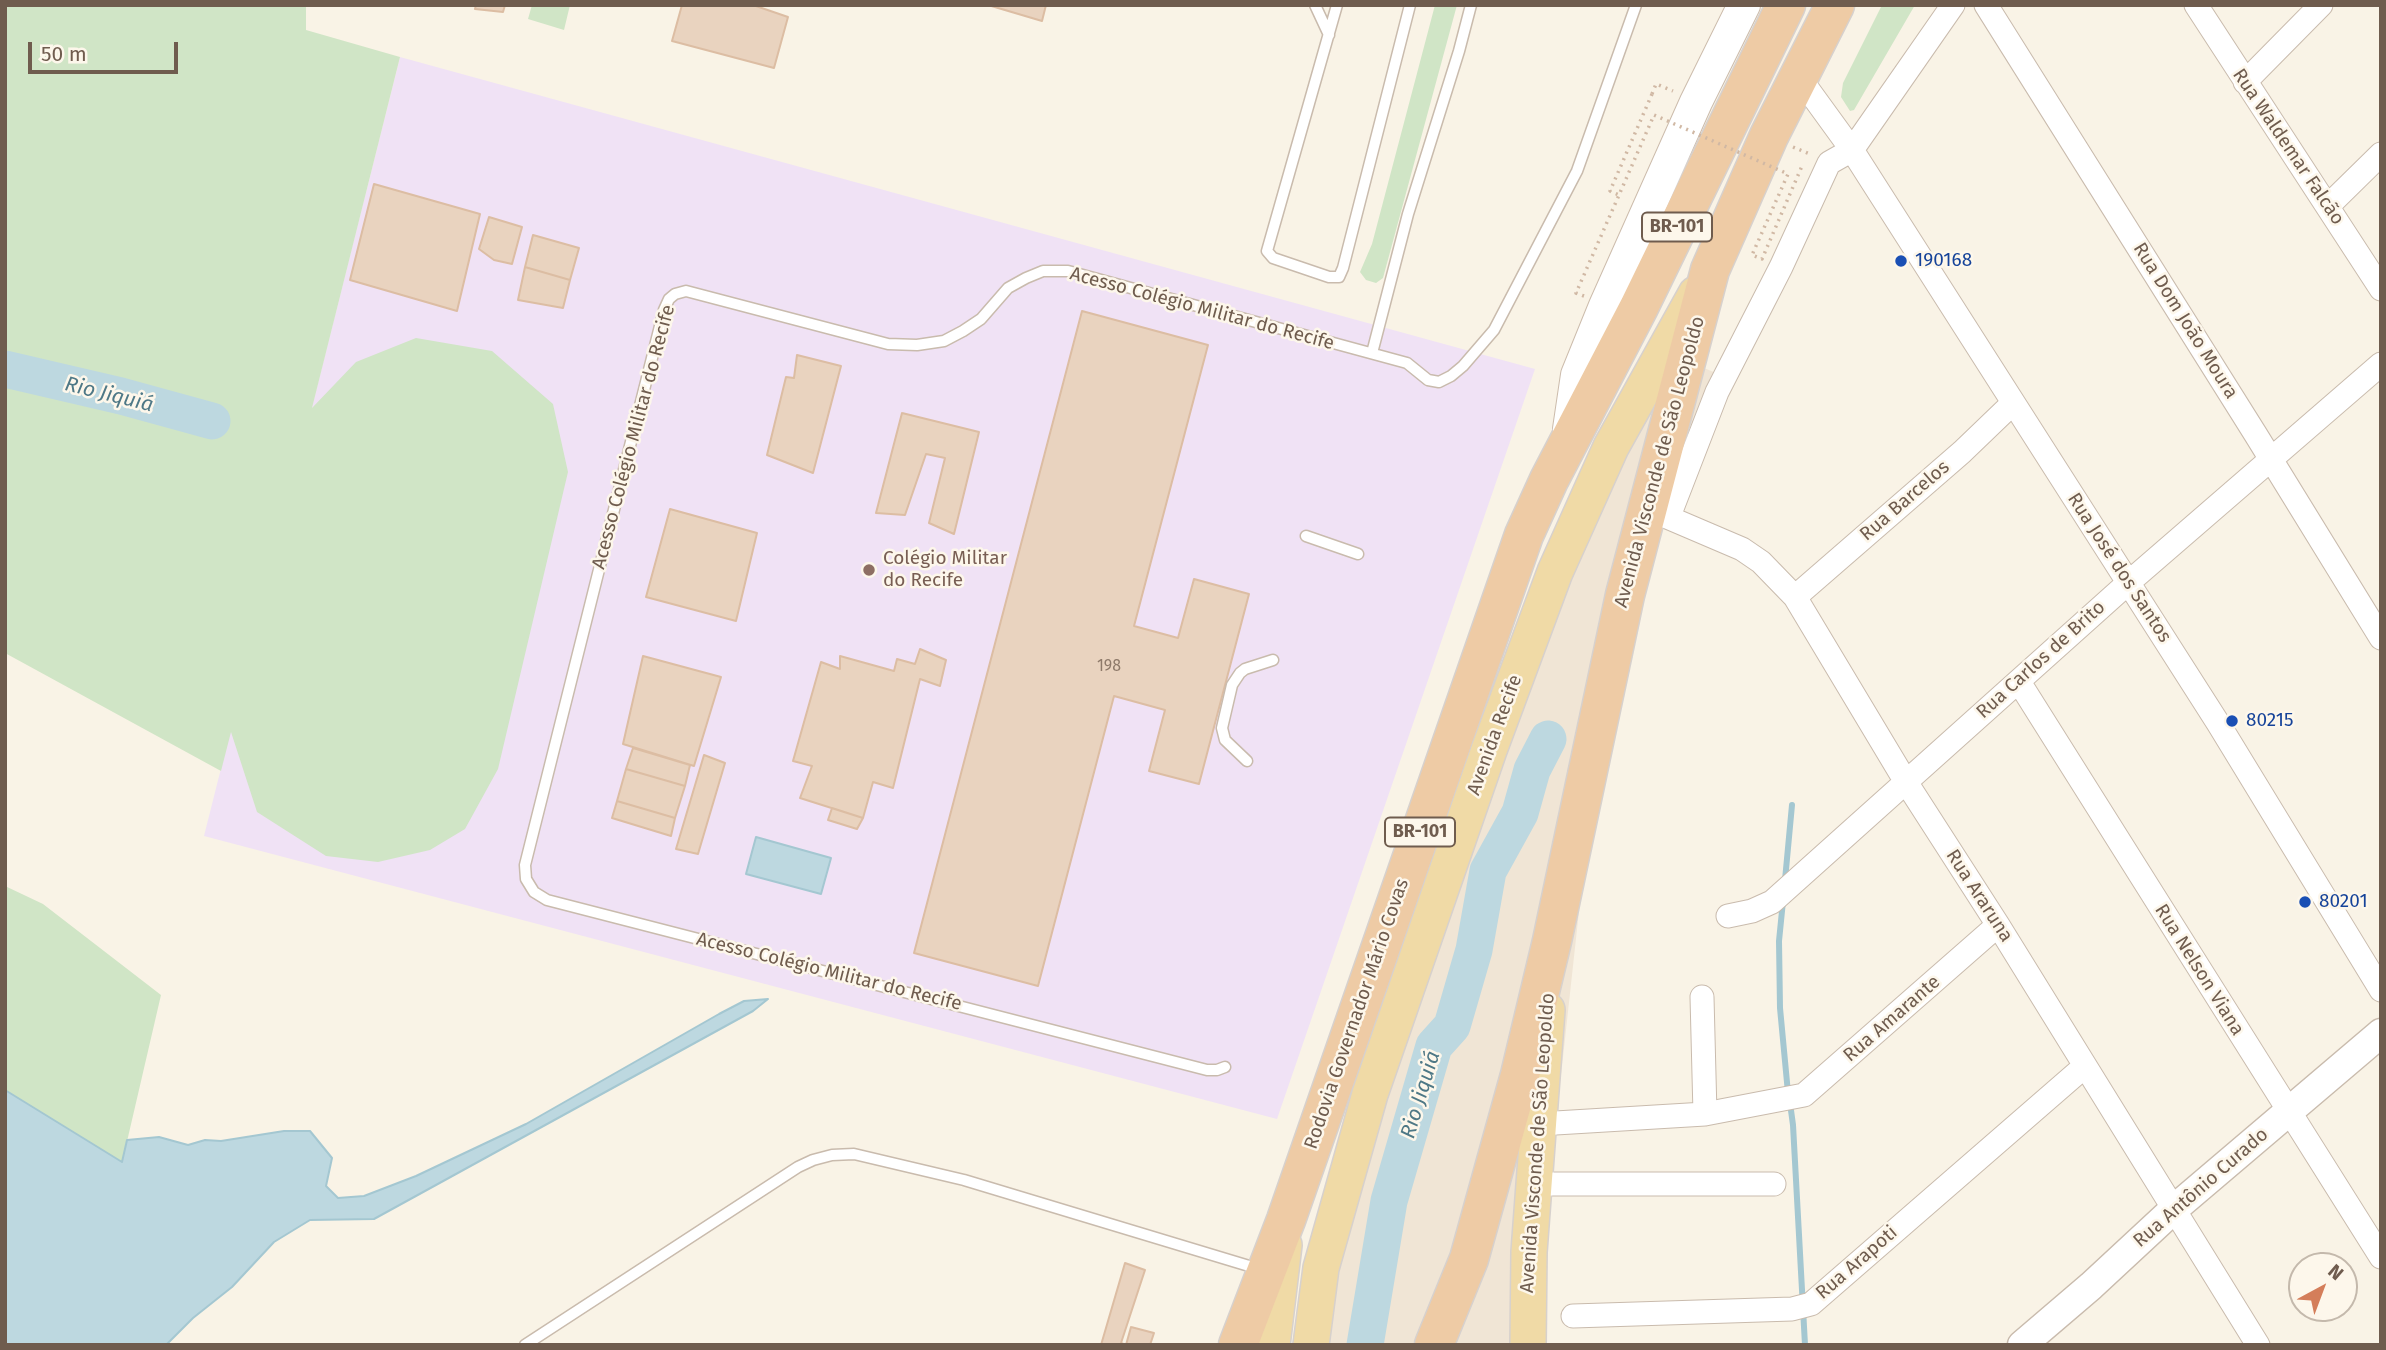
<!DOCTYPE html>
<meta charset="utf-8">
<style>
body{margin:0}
#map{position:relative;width:2386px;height:1350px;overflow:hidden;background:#f9f3e6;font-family:"Fira Sans",sans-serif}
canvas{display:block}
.frame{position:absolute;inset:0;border:7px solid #6f5c4e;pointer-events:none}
.north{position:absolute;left:2288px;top:1252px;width:70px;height:70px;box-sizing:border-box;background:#fdf7eb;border:2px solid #c4b9ac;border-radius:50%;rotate:41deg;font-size:19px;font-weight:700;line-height:28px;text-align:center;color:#6f5c4e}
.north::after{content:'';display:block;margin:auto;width:24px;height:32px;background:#d47e5a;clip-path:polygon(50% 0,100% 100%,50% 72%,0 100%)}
.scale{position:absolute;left:28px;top:42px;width:150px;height:32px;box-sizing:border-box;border:4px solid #6f5c4e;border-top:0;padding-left:9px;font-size:21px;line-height:24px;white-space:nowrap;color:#6f5c4e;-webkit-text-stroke:5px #fdf7eb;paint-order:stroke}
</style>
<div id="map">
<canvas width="2386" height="1350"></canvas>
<div class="frame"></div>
<div class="north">N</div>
<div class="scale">50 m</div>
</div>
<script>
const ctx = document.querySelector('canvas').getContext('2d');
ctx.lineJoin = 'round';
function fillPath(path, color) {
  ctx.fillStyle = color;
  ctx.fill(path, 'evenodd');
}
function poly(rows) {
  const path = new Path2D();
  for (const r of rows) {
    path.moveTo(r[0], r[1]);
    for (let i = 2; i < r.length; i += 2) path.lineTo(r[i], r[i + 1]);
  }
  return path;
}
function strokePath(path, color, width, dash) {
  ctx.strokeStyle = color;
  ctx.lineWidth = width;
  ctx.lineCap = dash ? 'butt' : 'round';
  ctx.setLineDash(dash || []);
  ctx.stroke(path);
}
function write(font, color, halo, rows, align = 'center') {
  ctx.font = font + ' "Fira Sans",sans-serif';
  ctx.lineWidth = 5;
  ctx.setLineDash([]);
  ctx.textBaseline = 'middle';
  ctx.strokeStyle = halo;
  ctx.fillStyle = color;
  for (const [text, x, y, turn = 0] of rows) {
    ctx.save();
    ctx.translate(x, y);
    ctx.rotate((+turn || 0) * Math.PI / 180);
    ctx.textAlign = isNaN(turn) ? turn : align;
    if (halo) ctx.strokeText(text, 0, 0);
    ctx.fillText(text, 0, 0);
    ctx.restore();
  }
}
const residential = poly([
 [1651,346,1716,373,1661,522,1580,902,1540,1267,1545,1345,1306,1345,1317,1263]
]);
const education = poly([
 [400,57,1535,369,1277,1119,204,836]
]);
const green = poly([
 [5,5,306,5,306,30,400,57,312,408,356,362,416,338,492,351,553,404,568,472,498,769,465,829,430,850,378,862,326,856,257,812,231,732,221,771,5,653],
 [532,5,570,5,564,30,528,19],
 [1435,5,1457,5,1383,278,1376,283,1366,280,1360,272,1372,244],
 [1882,5,1915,5,1854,110,1850,111,1841,97,1843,83],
 [5,886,43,904,161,995,122,1163,5,1090]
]);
const water = poly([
 [756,837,831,858,821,894,746,874,756,837],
 [768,999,753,1011,374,1219,310,1220,274,1242,232,1287,193,1318,166,1345,5,1345,5,1090,122,1162,127,1140,159,1137,188,1145,205,1140,221,1141,284,1131,310,1131,332,1158,326,1186,338,1198,364,1196,416,1176,526,1124,719,1014,744,1001,768,999]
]);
const stream = poly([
 [1785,880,1792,805],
 [1783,901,1779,941,1780,1008,1788,1093],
 [1790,1103,1793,1125,1805,1345]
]);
const river = poly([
 [5,369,121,396,212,421],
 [1365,1345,1389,1201,1434,1046,1452,1026,1474,950,1488,871,1520,813,1532,770,1548,739]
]);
const building = poly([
 [476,5,505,5,503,12,475,9,476,5],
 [682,5,753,5,788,17,774,68,672,41,682,5],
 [988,5,1046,5,1042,21,988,5],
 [374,184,480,214,457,311,350,280,374,184],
 [489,217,522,227,512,264,494,260,479,249,489,217],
 [533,235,579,248,570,280,525,267,533,235],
 [525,267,570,280,563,308,518,300,525,267],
 [1082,311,1208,345,1134,626,1178,638,1194,579,1249,594,1199,784,1149,771,1165,710,1114,696,1038,986,914,953,1082,311],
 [797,355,841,366,813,473,767,455,786,377,794,378,797,355],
 [902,413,979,432,954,534,929,523,945,458,926,454,905,515,876,513,902,413],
 [670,509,757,533,736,621,646,597,670,509],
 [920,649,946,660,940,686,920,679,893,788,873,782,863,818,800,798,812,766,793,761,821,662,840,669,840,656,894,671,897,659,915,664,920,649],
 [643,656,721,677,694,766,623,744,643,656],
 [633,748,690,765,685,786,626,769,633,748],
 [704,755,725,763,698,854,676,849,704,755],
 [626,769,685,786,675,818,617,801,626,769],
 [617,801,675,818,671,836,612,818,617,801],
 [832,808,863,818,857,829,828,820,832,808],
 [1125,1263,1145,1270,1121,1343,1126,1345,1101,1345,1125,1263],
 [1131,1327,1154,1333,1150,1345,1126,1345,1131,1327]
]);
const path = poly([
 [1652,94,1656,84,1673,91],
 [1793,147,1812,155],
 [1584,296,1576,293,1619,195]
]);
const service = poly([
 [1315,5,1329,35],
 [1337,5,1267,251,1273,258,1329,277,1339,277,1343,268,1410,5],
 [1372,353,1408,214,1459,51,1471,5],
 [1306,536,1358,554],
 [1247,761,1225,740,1222,728,1232,685,1240,673,1245,669,1273,660],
 [1225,1067,1217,1070,1207,1070,547,900,534,892,526,879,525,865,664,310,669,299,675,294,686,291,888,344,917,345,944,341,963,331,981,319,1008,288,1026,278,1043,271,1068,271,1407,363,1428,380,1439,382,1451,376,1463,366,1494,330,1577,171,1636,5],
 [525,1345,798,1167,813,1160,832,1155,854,1154,964,1180,1259,1269]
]);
const minor = poly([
 [1986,5,2256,435,2381,638],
 [2196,5,2381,289],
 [1799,77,1852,150,2218,723,2381,990],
 [2245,82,2321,5],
 [2328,206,2381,154],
 [1646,508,1742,549,1761,562,1795,597,1906,782,1998,925,2258,1345],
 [1669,516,1717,392,1781,267,1829,163,1852,150,1953,5],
 [1795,597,1962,452,2013,403],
 [2019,682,2381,1257],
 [1728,916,1752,911,1772,902,2128,583,2381,364],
 [1702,997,1705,1114],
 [1539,1124,1705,1114,1804,1095,1998,925],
 [1535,1184,1774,1184],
 [1573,1316,1792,1309,1811,1304,2085,1066]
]);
const tertiary = poly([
 [2022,1345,2091,1286,2174,1209,2381,1033]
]);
const secondary = poly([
 [1569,429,1577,375,1605,306,1696,102,1744,5]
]);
const primary = poly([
 [1272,1345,1284,1245],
 [1311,1345,1321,1268,1370,1094,1489,750,1555,572,1611,447,1696,294],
 [1528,1345,1529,1252,1547,1010]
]);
const trunk = poly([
 [1238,1345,1286,1220,1524,535,1549,480,1639,307,1786,5],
 [1434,1345,1469,1259,1520,1075,1552,941,1625,595,1710,270,1769,136,1835,5]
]);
const pathBridge = poly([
 [1652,94,1610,191,1619,195,1654,115,1788,174,1752,255,1762,259,1802,166]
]);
const markers = [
 [1901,261,7,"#1a4fb4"],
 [869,570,7,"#8d6e63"],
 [2232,721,7,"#1a4fb4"],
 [2305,902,7,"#1a4fb4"]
];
const numberNames = [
 ["198",1109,667]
];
const shields = [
 [1677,227,70],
 [1420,832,70]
];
const shieldNames = [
 ["BR-101",1677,227],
 ["BR-101",1420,832]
];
const streetNames = [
 ["Rua Waldemar Falcão",2288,147,56],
 ["Acesso Colégio Militar do Recife",1202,309,15],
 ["Rua Dom João Moura",2185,321,58],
 ["Acesso Colégio Militar do Recife",634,437,-75],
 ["Avenida Visconde de São Leopoldo",1660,462,-75],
 ["Rua Barcelos",1905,501,-41],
 ["Rua José dos Santos",2119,568,57],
 ["Rua Carlos de Brito",2041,660,-42],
 ["Avenida Recife",1495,735,-70],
 ["Rua Araruna",1979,896,57],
 ["Rua Nelson Viana",2199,970,58],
 ["Acesso Colégio Militar do Recife",829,972,14],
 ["Rodovia Governador Mário Covas",1357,1014,-71],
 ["Rua Amarante",1892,1019,-41],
 ["Avenida Visconde de São Leopoldo",1538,1143,-86],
 ["Rua Antônio Curado",2201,1188,-41],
 ["Rua Arapoti",1857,1263,-41]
];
const transitNames = [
 ["190168",1915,261],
 ["80215",2246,721],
 ["80201",2319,902]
];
const educationNames = [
 ["Colégio Militar",883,559],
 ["do Recife",883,581]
];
const waterNames = [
 ["Rio Jiquiá",109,395,14],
 ["Rio Jiquiá",1421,1095,-73]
];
fillPath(residential, '#f0e5d5');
fillPath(education, '#f0e2f5');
fillPath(green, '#d0e5c6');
fillPath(water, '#bdd8e0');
strokePath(water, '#a4c7d1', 2);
strokePath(stream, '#a4c7d1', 6);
strokePath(river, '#bdd8e0', 37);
fillPath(building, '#e9d3bf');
strokePath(building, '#dcbda3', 2);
strokePath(service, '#c9bbad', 13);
strokePath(minor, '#c9bbad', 25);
strokePath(tertiary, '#c9bbad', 31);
strokePath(secondary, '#ccbcac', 34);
strokePath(primary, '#d7d1cd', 38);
strokePath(trunk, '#d7d1cd', 41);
strokePath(path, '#d0b8a4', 3.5, [2, 5]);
strokePath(service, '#fff', 10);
strokePath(minor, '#fff', 23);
strokePath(tertiary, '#fff', 28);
strokePath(secondary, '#fff', 32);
strokePath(primary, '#f0daa6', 35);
strokePath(trunk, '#eecba5', 38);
strokePath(pathBridge, '#d0b8a4', 3.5, [2, 5]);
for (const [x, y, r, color] of markers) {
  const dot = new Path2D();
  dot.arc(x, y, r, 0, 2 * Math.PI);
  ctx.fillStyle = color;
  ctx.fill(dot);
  strokePath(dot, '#fdf7eb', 2.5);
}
write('16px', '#8e7a6a', null, numberNames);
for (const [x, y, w] of shields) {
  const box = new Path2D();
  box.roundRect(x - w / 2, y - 14.5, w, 29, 5);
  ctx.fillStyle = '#fdf7eb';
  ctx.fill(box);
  strokePath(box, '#6f5c4e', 2);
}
write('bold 18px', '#6f5c4e', null, shieldNames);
write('19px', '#6f5c4e', '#fdf7eb', streetNames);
write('19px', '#164399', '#fdf7eb', transitNames, 'left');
write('19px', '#785e54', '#fdf7eb', educationNames, 'left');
write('italic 21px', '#4e7886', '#fdf7eb', waterNames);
</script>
